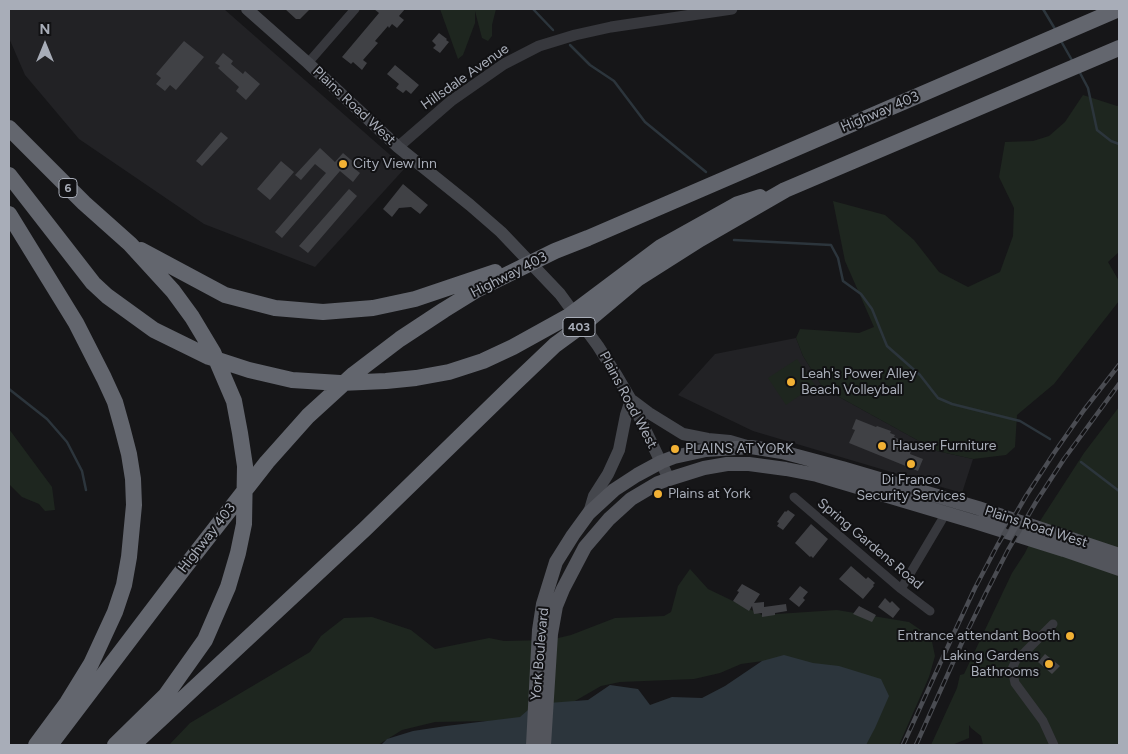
<!DOCTYPE html>
<style>
body{margin:0}
#map{position:relative;width:1128px;height:754px;overflow:hidden;background:#161618;font-family:Figtree,sans-serif}
canvas{display:block}
.frame{position:absolute;inset:0;border:10px solid #a8adb8;pointer-events:none}
.north{position:absolute;left:20px;top:20px;width:50px;height:50px;-webkit-text-stroke:4px #111113;paint-order:stroke;rotate:0deg;font-size:14px;font-weight:700;line-height:20px;text-align:center;color:#a8adb8}
.north::after{content:'';display:block;margin:auto;width:18px;height:22px;background:#a8adb8;clip-path:polygon(50% 0,100% 100%,50% 72%,0 100%)}
</style>
<div id="map">
<canvas width="1128" height="754"></canvas>
<div class="frame"></div>
<div class="north">N</div>
</div>
<script>
const ctx = document.querySelector('canvas').getContext('2d');
ctx.lineJoin = 'round';
function fillPath(path, color) {
  ctx.fillStyle = color;
  ctx.fill(path, 'evenodd');
}
function poly(rows) {
  const path = new Path2D();
  for (const r of rows) {
    path.moveTo(r[0], r[1]);
    for (let i = 2; i < r.length; i += 2) path.lineTo(r[i], r[i + 1]);
  }
  return path;
}
function strokePath(path, color, width, dash) {
  ctx.strokeStyle = color;
  ctx.lineWidth = width;
  ctx.lineCap = dash ? 'butt' : 'round';
  ctx.setLineDash(dash || []);
  ctx.stroke(path);
}
function write(font, color, halo, rows, align = 'center') {
  ctx.font = font + ' Figtree,sans-serif';
  ctx.lineWidth = 4;
  ctx.setLineDash([]);
  ctx.textBaseline = 'middle';
  ctx.strokeStyle = halo;
  ctx.fillStyle = color;
  for (const [text, x, y, turn = 0] of rows) {
    ctx.save();
    ctx.translate(x, y);
    ctx.rotate((+turn || 0) * Math.PI / 180);
    ctx.textAlign = isNaN(turn) ? turn : align;
    if (halo) ctx.strokeText(text, 0, 0);
    ctx.fillText(text, 0, 0);
    ctx.restore();
  }
}
const built = poly([
 [9,9,224,9,405,168,315,267,204,224,79,139,25,75,9,38],
 [796,338,803,356,823,388,937,451,973,459,962,493,753,431,678,395,715,354]
]);
const green = poly([
 [440,9,496,9,492,25,492,36,488,41,482,38,475,11,475,23,463,55,458,59],
 [1083,95,1117,106,1119,105,1119,252,1108,262,1119,281,1119,301,1054,384,1017,415,1015,447,1006,455,973,459,937,451,823,388,803,356,796,338,800,329,859,333,874,327,845,261,833,201,885,215,914,240,939,272,968,287,1000,272,1013,236,1014,208,999,177,1005,142,1033,141,1049,136,1065,122],
 [797,359,815,385,786,405,768,378],
 [1119,407,1119,745,983,745,981,736,971,728,969,725,969,738,952,745,931,745,957,688,960,675,964,674,1012,573,1025,553,1040,521,1084,453],
 [9,429,52,487,55,510,45,511,39,504,22,497,9,484],
 [690,569,708,589,762,615,837,610,909,622,931,637,935,656,929,677,899,745,865,745,815,664,763,661,741,664,720,673,694,679,620,682,601,686,542,720,435,722,402,730,378,745,169,745,190,723,310,652,321,636,344,618,372,617,411,630,435,649,489,638,504,641,550,640,571,635,615,618,664,616,671,612,678,586]
]);
const water = poly([
 [784,655,813,663,839,666,881,679,889,696,875,728,866,745,381,745,387,739,413,731,446,726,520,717,535,704,588,700,610,685,638,689,650,705,672,697,702,698,725,686,762,661]
]);
const stream = poly([
 [533,9,553,30],
 [1043,9,1055,29],
 [1061,41,1073,62],
 [570,45,590,65,614,81,645,122,706,172],
 [1079,71,1088,88,1097,130,1111,141,1119,144],
 [734,240,831,245,838,258,843,281,861,294,872,309,887,346,920,375,938,398,952,404,1020,421,1050,439],
 [9,389,47,419,67,442,82,471,86,490],
 [1081,462,1119,491]
]);
const building = poly([
 [285,9,310,9,300,19,296,19],
 [374,9,405,9,399,16,404,20,397,28,392,24,389,28,388,26,375,41,378,43,363,60,367,63,362,70,353,62,351,64,342,57,379,13],
 [439,33,447,39,446,40,449,42,440,53,433,48,436,45,432,41],
 [184,41,204,57,176,90,170,85,165,91,156,84,161,78,156,74],
 [223,53,233,61,231,64,243,74,245,71,260,84,246,100,236,91,239,87,218,68,220,66,215,63],
 [395,65,419,85,411,94,406,90,403,93,396,88,399,84,387,74],
 [221,132,228,138,202,166,196,161],
 [320,148,335,162,343,153,358,166,355,169,360,173,353,182,340,171,282,238,275,232,326,173,315,164,301,180,295,175],
 [281,161,294,172,270,200,257,189],
 [403,184,428,205,420,214,411,207,399,208,392,217,383,209],
 [349,189,357,196,308,253,299,246],
 [856,419,876,427,877,426,891,431,890,433,895,435,894,437,909,444,907,448,911,450,910,454,923,459,918,471,849,443,855,430,852,429],
 [788,510,795,515,783,530,777,526,779,523,777,522,785,511,786,512],
 [811,524,828,539,813,558,811,556,810,557,795,543],
 [851,566,866,579,868,577,875,583,873,585,874,586,863,599,839,579],
 [742,584,760,594,754,603,764,602,764,607,786,604,787,611,775,613,775,615,762,617,762,613,754,614,752,606,749,611,733,601,739,592,737,591],
 [800,586,808,592,803,598,805,600,799,607,789,599],
 [885,598,890,603,892,601,900,609,893,618,878,607],
 [859,606,876,615,872,622,853,614],
 [1045,654,1060,666,1052,674,1038,662]
]);
const minor = poly([
 [308,63,355,9],
 [794,497,901,589,930,611],
 [901,589,946,513],
 [1053,624,1025,652,1016,660,1012,669,1015,683,1043,721,1054,745]
]);
const tertiary = poly([
 [398,147,451,101,504,64,539,46,575,35,611,27,732,9]
]);
const secondary = poly([
 [247,9,308,63,398,147,470,205,501,232,560,294,598,346,617,376,631,400,669,479],
 [633,401,649,413,683,434,708,439,730,441,747,446],
 [589,513,594,496,608,474,619,450,626,415,631,400]
]);
const primary = poly([
 [533,745,539,630,543,604,556,562,573,535,589,513,614,490,637,475,661,462,674,457,706,450,751,447,782,452,842,468,978,508,1119,555],
 [544,745,551,634,556,606,563,589,585,547,609,519,631,499,658,483,669,479,704,468,727,464,749,464,786,469,817,475,975,522,1064,550,1119,569]
]);
const motorway = poly([
 [9,128,84,203,130,244,173,291,192,317,213,352,234,401,240,433,245,466,244,524,238,553,228,587,205,640,166,695,115,745],
 [9,175,93,283,107,296,154,330,209,357,249,370,292,380,340,383,386,381,416,378,449,372,483,361,513,347,569,316,661,247,738,204,760,197],
 [9,214,76,323,104,378,115,402,122,427,129,454,133,479,134,505,129,557,124,585,115,612,91,664,67,703,36,745],
 [141,250,225,295,275,308,323,312,373,308,415,299,495,272],
 [50,745,185,567,267,462,308,416,354,374,400,339,444,310,478,289,555,251,588,238,1119,9],
 [133,745,365,529,513,385,555,345,581,326,637,279,700,239,785,190,1119,48]
]);
const rail = poly([
 [903,745,954,633,975,588,997,546,1026,496,1054,453,1084,410,1119,365],
 [916,745,964,638,986,593,1008,550,1036,502,1064,459,1119,384]
]);
const markers = [
 [343,164,5,"#f2b134"],
 [791,382,5,"#f2b134"],
 [882,446,5,"#f2b134"],
 [675,449,5,"#f2b134"],
 [911,464,5,"#f2b134"],
 [658,494,5,"#f2b134"],
 [1070,636,5,"#f2b134"],
 [1049,664,5,"#f2b134"]
];
const shields = [
 [68,188,18],
 [579,327,32]
];
const shieldNames = [
 ["6",68,188],
 ["403",579,327]
];
const streetNames = [
 ["Hillsdale Avenue",465,77,-35],
 ["Plains Road West",354,106,43],
 ["Highway 403",880,112,-23],
 ["Highway 403",509,275,-27],
 ["Plains Road West",628,400,62],
 ["Plains Road West",1036,527,18],
 ["Highway 403",207,538,-52],
 ["Spring Gardens Road",870,544,40],
 ["York Boulevard",540,654,-85]
];
const poiNames = [
 ["City View Inn",353,164],
 ["Leah's Power Alley",801,374],
 ["Beach Volleyball",801,390],
 ["Hauser Furniture",892,446],
 ["PLAINS AT YORK",685,449],
 ["Di Franco",911,480,"center"],
 ["Security Services",911,496,"center"],
 ["Plains at York",668,494],
 ["Entrance attendant Booth",1060,636,"right"],
 ["Laking Gardens",1039,656,"right"],
 ["Bathrooms",1039,672,"right"]
];
fillPath(built, '#222225');
fillPath(green, '#1e261f');
fillPath(water, '#2c353c');
strokePath(stream, '#2c353c', 2.5);
fillPath(building, '#404145');
strokePath(minor, '#37383d', 9);
strokePath(tertiary, '#37383d', 11);
strokePath(secondary, '#45474d', 12);
strokePath(primary, '#53555c', 14);
strokePath(motorway, '#63666e', 16);
strokePath(rail, '#4a4c52', 4.5);
strokePath(rail, '#111113', 2.5, [8]);
for (const [x, y, r, color] of markers) {
  const dot = new Path2D();
  dot.arc(x, y, r, 0, 2 * Math.PI);
  ctx.fillStyle = color;
  ctx.fill(dot);
  strokePath(dot, '#111113', 2);
}
for (const [x, y, w] of shields) {
  const box = new Path2D();
  box.roundRect(x - w / 2, y - 9.5, w, 19, 4);
  ctx.fillStyle = '#111113';
  ctx.fill(box);
  strokePath(box, '#a8adb8', 1);
}
write('bold 12px', '#a8adb8', null, shieldNames);
write('14px', '#a8adb8', '#111113', streetNames);
write('14px', '#a8adb8', '#111113', poiNames, 'left');
</script>
